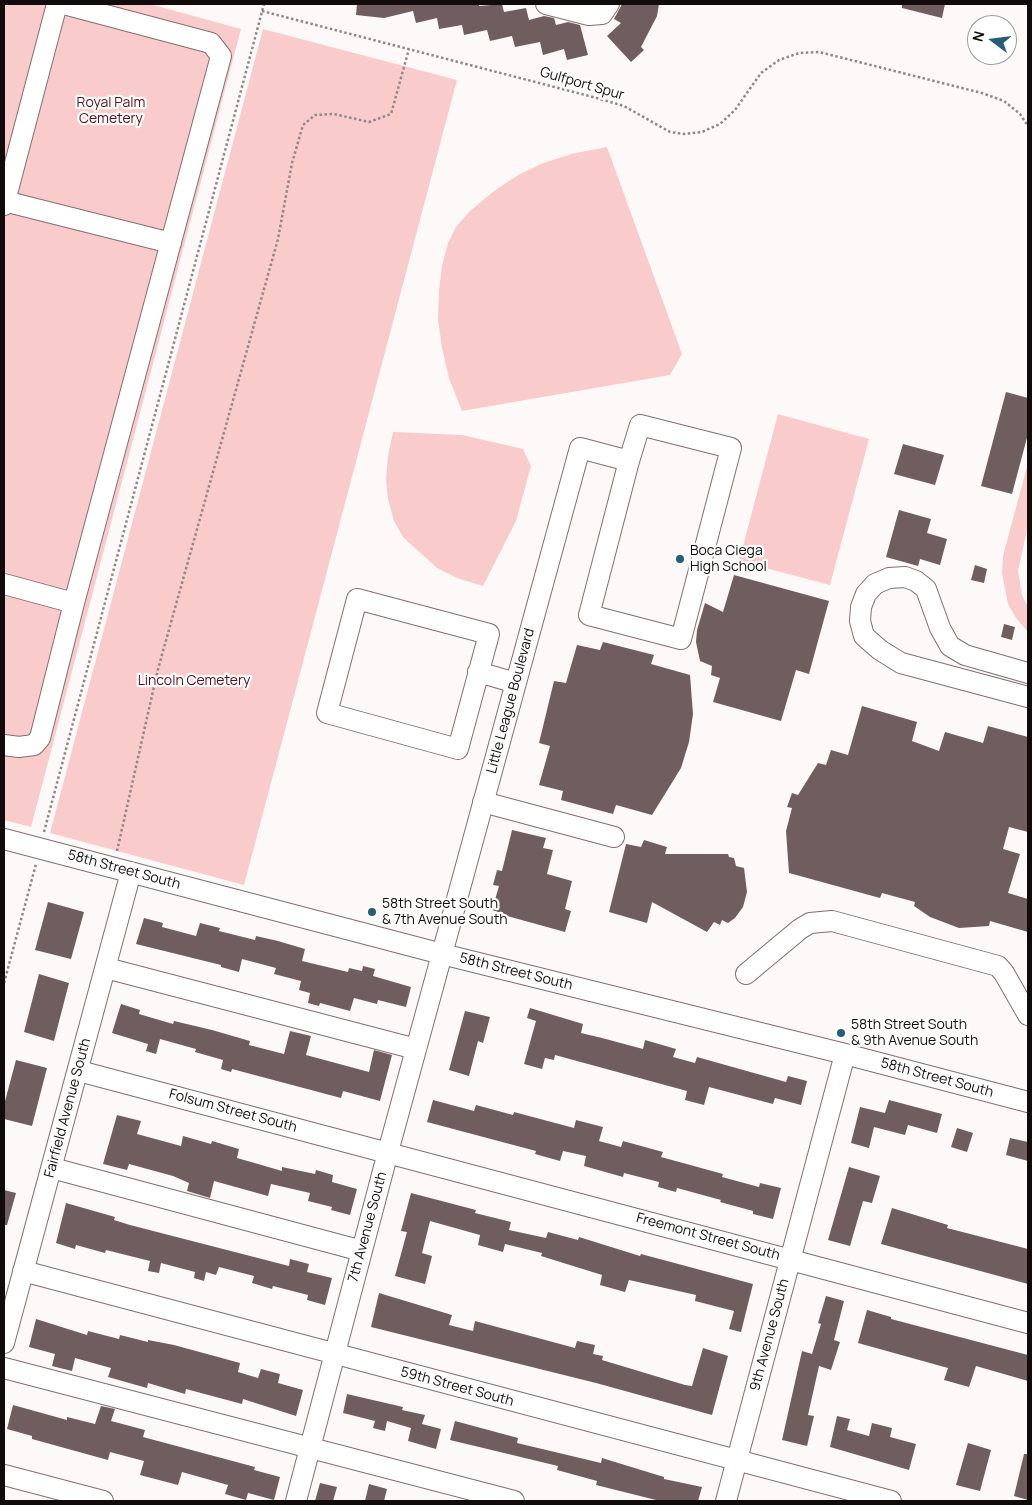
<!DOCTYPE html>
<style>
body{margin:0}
#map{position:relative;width:1032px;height:1505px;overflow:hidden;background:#fef9f9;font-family:Manrope,sans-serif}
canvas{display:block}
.frame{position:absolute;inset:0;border:5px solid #120b0b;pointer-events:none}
.north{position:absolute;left:967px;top:15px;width:50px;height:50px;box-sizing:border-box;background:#fff;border:1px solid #a09d9d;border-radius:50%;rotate:285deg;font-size:14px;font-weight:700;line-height:20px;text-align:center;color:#120b0b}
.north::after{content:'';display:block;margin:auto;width:18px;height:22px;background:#235e77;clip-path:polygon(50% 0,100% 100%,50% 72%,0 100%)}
</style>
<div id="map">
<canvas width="1032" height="1505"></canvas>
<div class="frame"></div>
<div class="north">N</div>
</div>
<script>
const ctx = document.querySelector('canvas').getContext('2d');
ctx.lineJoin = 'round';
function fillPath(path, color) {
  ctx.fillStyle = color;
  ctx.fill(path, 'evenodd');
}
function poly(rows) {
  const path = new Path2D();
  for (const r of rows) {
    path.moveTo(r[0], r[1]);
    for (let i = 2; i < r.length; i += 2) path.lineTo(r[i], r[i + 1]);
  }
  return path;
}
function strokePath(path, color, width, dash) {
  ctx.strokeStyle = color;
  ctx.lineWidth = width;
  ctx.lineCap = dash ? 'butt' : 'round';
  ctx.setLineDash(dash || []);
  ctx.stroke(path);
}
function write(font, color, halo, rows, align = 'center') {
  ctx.font = font + ' Manrope,sans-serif';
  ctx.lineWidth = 4.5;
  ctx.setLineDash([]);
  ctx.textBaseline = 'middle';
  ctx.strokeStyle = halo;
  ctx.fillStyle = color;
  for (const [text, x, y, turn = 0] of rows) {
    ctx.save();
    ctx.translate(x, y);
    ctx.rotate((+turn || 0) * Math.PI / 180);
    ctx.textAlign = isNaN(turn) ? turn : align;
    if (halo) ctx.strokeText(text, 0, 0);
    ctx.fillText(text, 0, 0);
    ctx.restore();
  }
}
const green = poly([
 [4,4,150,4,241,29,31,827,4,820],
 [263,29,457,80,244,885,50,833],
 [607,147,682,354,670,375,462,411,449,378,442,348,438,319,439,290,442,266,448,243,456,227,470,211,494,191,518,175,541,164,571,154],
 [778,414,869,439,830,585,739,561],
 [393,432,462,435,523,449,531,466,516,521,483,586,457,578,437,568,403,537,394,521,388,499,386,480,388,456],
 [1028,463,1028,525,1018,571,1022,595,1028,607,1028,632,1016,618,1008,604,1002,573,1003,556]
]);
const building = poly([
 [357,4,479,4,479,6,502,4,504,12,526,8,529,20,544,16,554,18,556,25,568,22,580,25,588,55,567,60,564,49,543,55,540,42,515,47,512,36,490,41,487,30,464,35,462,25,439,29,437,18,416,23,413,11,384,18,356,15],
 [622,4,659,4,657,16,641,47,644,50,631,62,607,36,621,23,614,19],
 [902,4,945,4,942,18,902,8],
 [1006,392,1028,398,1028,434,1012,494,981,486],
 [903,444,944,455,935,485,894,474],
 [899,510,931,519,927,533,947,539,940,565,920,559,918,566,886,557],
 [975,565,987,569,984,583,971,580],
 [734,575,829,601,809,674,796,670,781,721,713,702,720,678,711,675,712,666,700,661,696,642,697,630,705,603,723,612],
 [1004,624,1015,627,1012,640,1001,637],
 [603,642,654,655,651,664,690,675,693,714,689,742,681,768,652,815,616,805,613,814,561,800,563,791,539,785,550,746,539,743,554,681,566,683,577,645,600,650],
 [862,706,917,722,912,741,939,751,945,732,983,743,988,726,1028,737,1028,832,1009,827,1003,849,1020,854,1008,893,1028,899,1028,932,990,921,989,926,959,928,930,917,914,906,915,902,882,893,880,898,789,873,786,831,792,808,787,807,792,793,798,795,818,763,826,765,831,750,848,755],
 [512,830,546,838,543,848,553,850,547,874,572,881,565,909,571,911,565,932,500,914,501,913,492,910,499,886,493,885,497,870,502,871],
 [644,840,667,847,665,854,728,854,729,857,734,858,736,866,744,868,747,892,743,907,735,918,728,923,722,920,720,925,714,922,707,932,652,902,647,923,609,912,626,844,641,847],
 [48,902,84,912,71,959,35,950],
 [144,918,163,923,162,927,196,936,200,923,220,928,219,931,255,940,256,936,278,941,305,949,302,961,348,972,349,968,362,971,363,966,375,969,373,976,411,987,406,1007,378,1000,377,1004,354,998,350,1011,320,1003,319,1006,308,1003,310,993,299,990,301,981,274,974,276,968,242,959,239,972,221,967,221,965,136,944],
 [39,974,69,983,54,1041,24,1032],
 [121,1004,140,1010,139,1014,173,1024,174,1021,212,1030,250,1041,249,1045,284,1054,290,1031,311,1036,306,1055,369,1072,374,1050,392,1055,380,1101,343,1091,341,1098,232,1069,231,1072,221,1069,223,1060,195,1052,196,1049,160,1039,156,1054,146,1051,148,1044,112,1033],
 [530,1008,583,1024,581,1033,602,1038,643,1049,645,1040,676,1049,673,1057,695,1063,697,1057,786,1082,788,1076,807,1081,801,1105,775,1098,773,1104,709,1087,704,1105,685,1100,687,1091,555,1055,554,1060,545,1058,542,1069,524,1064,536,1021,527,1018],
 [465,1011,490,1017,483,1043,478,1041,469,1076,449,1070],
 [16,1060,47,1068,32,1126,4,1119,4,1105],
 [433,1100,474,1111,476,1105,513,1115,514,1112,574,1128,576,1120,603,1127,599,1141,621,1147,623,1141,663,1152,661,1157,723,1174,722,1177,759,1187,760,1183,781,1188,773,1219,753,1214,753,1211,720,1202,721,1200,677,1188,676,1192,658,1187,659,1182,624,1173,623,1177,584,1166,586,1156,563,1151,560,1161,535,1154,536,1151,427,1122],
 [889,1100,942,1114,937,1133,908,1125,905,1135,874,1127,869,1148,851,1143,860,1107,885,1113],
 [117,1115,141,1121,137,1134,181,1146,183,1136,211,1144,212,1141,239,1149,237,1158,258,1164,282,1171,282,1167,315,1174,316,1170,333,1175,332,1182,357,1189,350,1215,331,1210,332,1207,308,1201,310,1193,271,1184,268,1196,214,1181,210,1198,187,1191,189,1183,173,1176,129,1164,127,1170,103,1164],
 [957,1128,973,1133,967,1152,951,1147],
 [1010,1138,1028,1142,1028,1161,1006,1155],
 [849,1167,880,1176,872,1203,863,1201,850,1246,828,1240],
 [4,1190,16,1193,7,1225,4,1225],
 [411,1193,476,1210,475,1213,511,1222,509,1230,546,1238,548,1232,578,1240,579,1237,640,1256,641,1254,753,1284,741,1332,729,1329,734,1311,695,1301,696,1295,629,1280,625,1292,600,1285,602,1275,541,1256,542,1253,505,1244,503,1252,478,1245,480,1235,430,1221,422,1253,432,1256,425,1284,395,1276,407,1232,401,1231],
 [66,1203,115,1217,114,1220,130,1225,289,1266,290,1259,309,1264,307,1272,332,1278,325,1305,307,1300,308,1295,273,1286,272,1289,252,1283,254,1276,219,1267,216,1275,206,1272,204,1281,194,1278,195,1272,161,1263,159,1273,148,1271,150,1261,106,1250,105,1253,76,1245,75,1249,56,1243],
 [892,1208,948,1225,947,1228,1028,1249,1028,1284,881,1244],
 [379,1293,452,1315,449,1325,473,1331,475,1321,575,1348,577,1341,595,1345,593,1354,603,1356,602,1360,685,1385,692,1386,703,1348,728,1356,712,1415,596,1383,371,1327],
 [826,1296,844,1301,834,1340,840,1342,831,1370,819,1366,808,1415,814,1416,807,1446,782,1440,802,1351,812,1354,821,1324,818,1323],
 [867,1310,891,1317,891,1319,1028,1355,1028,1381,976,1366,969,1387,944,1380,948,1368,858,1343],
 [36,1319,87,1335,88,1331,119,1339,120,1335,148,1342,148,1340,174,1345,240,1363,238,1372,258,1378,261,1369,280,1374,278,1383,303,1390,296,1416,243,1399,242,1404,186,1389,185,1394,148,1383,147,1388,108,1377,111,1368,75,1358,72,1371,52,1366,55,1354,29,1347],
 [347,1394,403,1407,402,1410,425,1415,422,1424,441,1429,436,1449,408,1441,411,1428,387,1421,385,1431,373,1428,375,1421,343,1413],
 [13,1405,67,1420,67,1417,95,1424,101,1406,115,1409,111,1421,145,1430,143,1437,255,1467,254,1470,280,1477,274,1500,248,1493,246,1500,225,1494,228,1485,182,1472,178,1485,140,1475,144,1461,110,1452,108,1460,32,1439,32,1436,7,1429],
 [837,1416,850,1419,847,1430,869,1436,872,1423,892,1428,890,1437,916,1444,909,1470,830,1447],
 [455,1421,518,1438,517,1443,601,1463,602,1458,664,1477,664,1479,702,1487,698,1501,660,1501,596,1485,597,1481,557,1470,558,1466,450,1440],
 [968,1443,991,1450,980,1491,956,1485],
 [1024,1454,1028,1454,1028,1500,1014,1496],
 [320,1483,337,1487,333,1501,315,1501],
 [369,1484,387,1489,384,1501,365,1501]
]);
const path = poly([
 [262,11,593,97,624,106,670,132,684,134,702,132,720,124,735,110,761,73,779,60,799,53,819,52,982,93,1004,101,1020,114,1028,126],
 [44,832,264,4],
 [117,851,158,669,278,239,292,163,303,125,315,115,334,114,369,122,391,114,409,49],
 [4,983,36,864]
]);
const minor = poly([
 [546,4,589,15,602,14,609,4],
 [4,201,171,243],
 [4,205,57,4],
 [4,584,74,603],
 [357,599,489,634,458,749,327,713,357,599],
 [478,672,516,683],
 [1028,673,965,655,950,646,940,628,926,589,916,581,905,577,889,578,875,584,866,594,861,607,860,621,864,636,880,650,901,663,1028,697],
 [4,745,19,747,34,745,40,738,74,603,221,56,211,43,64,4],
 [483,802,614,837],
 [4,839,442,954,845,1054,1028,1102],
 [106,968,416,1049],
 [746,974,800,929,810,923,832,921,998,966,1004,973,1028,1015],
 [79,1071,1028,1323],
 [52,1168,362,1251],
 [23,1271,891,1501],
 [4,1343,131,872],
 [4,1368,514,1501],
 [4,1475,103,1501],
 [296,1501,388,1152,580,448,629,461,640,425,731,448,681,639,589,615,629,461],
 [726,1501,845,1054]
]);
const markers = [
 [680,559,5,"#235e77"],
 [372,912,5,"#235e77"],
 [841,1033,5,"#235e77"]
];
const streetNames = [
 ["Gulfport Spur",582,84,16],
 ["Little League Boulevard",511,701,-75],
 ["58th Street South",124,870,15],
 ["58th Street South",516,972,14],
 ["58th Street South",937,1078,15],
 ["Fairfield Avenue South",68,1108,-75],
 ["Folsum Street South",233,1111,15],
 ["7th Avenue South",368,1227,-75],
 ["Freemont Street South",708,1237,15],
 ["9th Avenue South",770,1335,-75],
 ["59th Street South",457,1387,15]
];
const parkNames = [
 ["Royal Palm",111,103],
 ["Cemetery",111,119],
 ["Lincoln Cemetery",194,681]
];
const poiNames = [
 ["Boca Ciega",690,551],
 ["High School",690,567],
 ["58th Street South",382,904],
 ["& 7th Avenue South",382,920],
 ["58th Street South",851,1025],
 ["& 9th Avenue South",851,1041]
];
fillPath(green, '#f9cbca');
fillPath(building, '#705e5e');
strokePath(minor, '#826f6e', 22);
strokePath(path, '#8e8888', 2.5, [2.5, 2.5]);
strokePath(minor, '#fff', 20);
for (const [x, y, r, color] of markers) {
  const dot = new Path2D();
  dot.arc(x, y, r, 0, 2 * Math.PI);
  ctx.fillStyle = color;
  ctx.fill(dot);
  strokePath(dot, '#fff', 2);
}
write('14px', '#120b0b', '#fff', streetNames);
write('14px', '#581019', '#fff', parkNames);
write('14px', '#120b0b', '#fff', poiNames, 'left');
</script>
